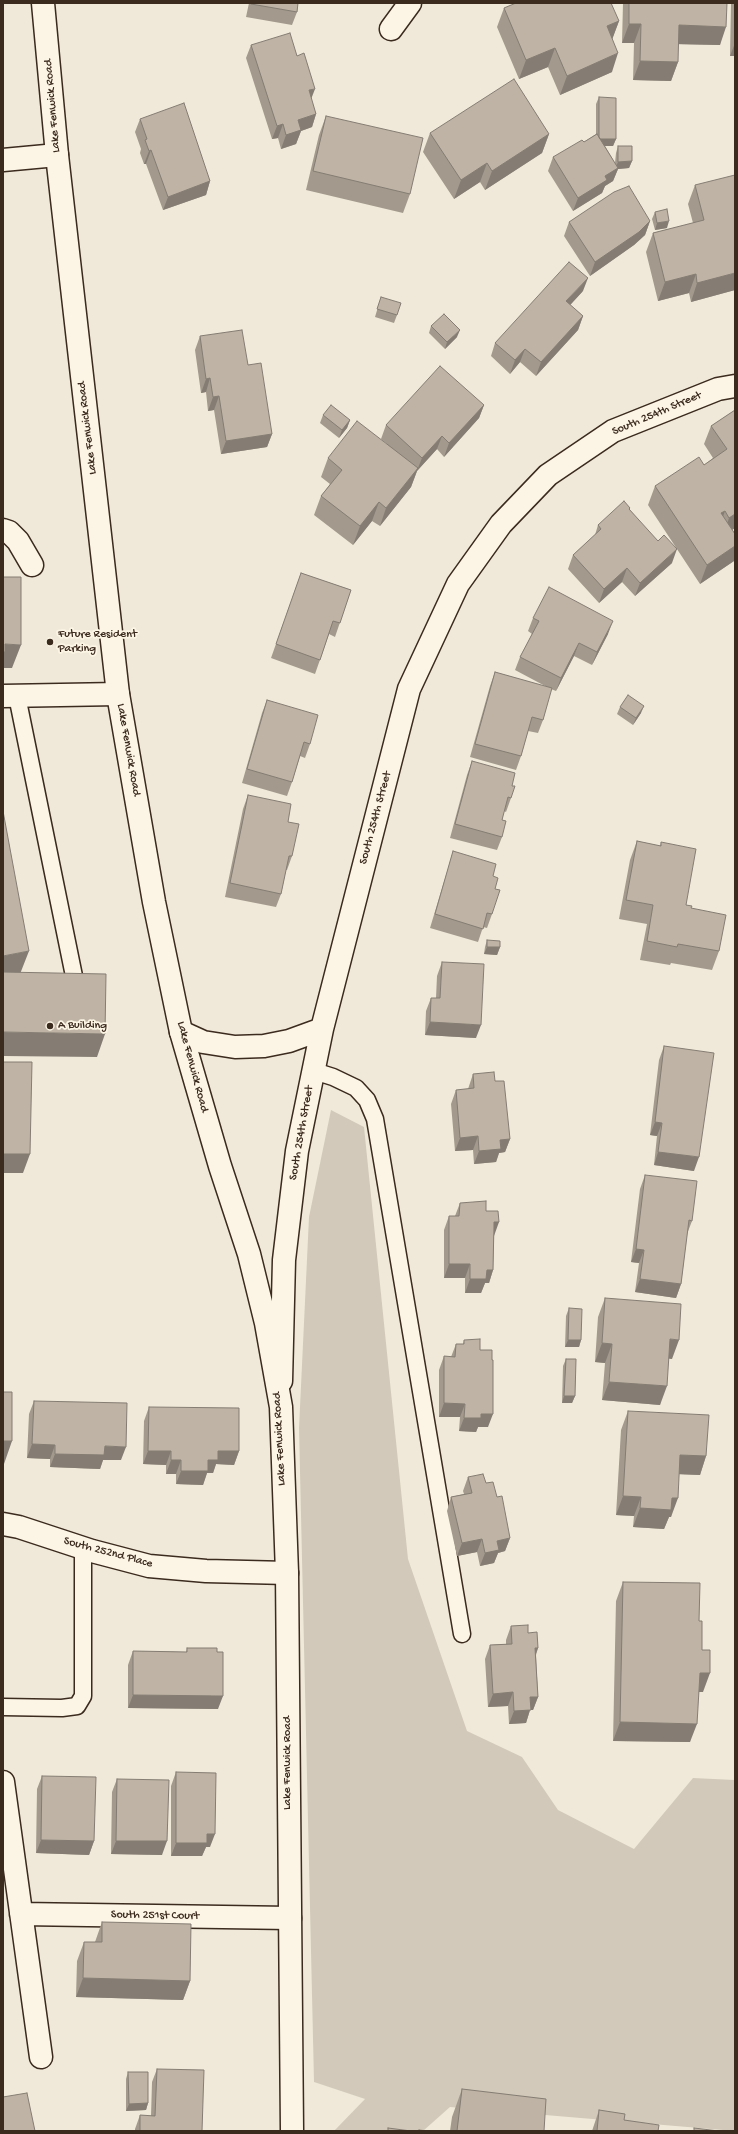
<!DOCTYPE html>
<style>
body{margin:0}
#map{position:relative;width:738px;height:2134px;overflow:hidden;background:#f0e9d9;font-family:"Gochi Hand",sans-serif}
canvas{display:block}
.frame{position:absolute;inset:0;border:4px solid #3b2a1e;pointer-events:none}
</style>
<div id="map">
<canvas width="738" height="2134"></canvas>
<div class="frame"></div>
</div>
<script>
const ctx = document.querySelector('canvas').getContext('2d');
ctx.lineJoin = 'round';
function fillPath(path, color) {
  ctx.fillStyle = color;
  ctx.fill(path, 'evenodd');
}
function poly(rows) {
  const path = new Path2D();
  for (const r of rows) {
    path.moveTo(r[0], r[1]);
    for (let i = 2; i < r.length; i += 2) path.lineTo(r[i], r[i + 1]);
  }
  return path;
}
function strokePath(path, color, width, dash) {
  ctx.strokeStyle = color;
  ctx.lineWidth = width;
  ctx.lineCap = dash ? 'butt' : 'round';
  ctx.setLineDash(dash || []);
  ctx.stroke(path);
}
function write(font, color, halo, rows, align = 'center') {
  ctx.font = font + ' "Gochi Hand",sans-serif';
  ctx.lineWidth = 3.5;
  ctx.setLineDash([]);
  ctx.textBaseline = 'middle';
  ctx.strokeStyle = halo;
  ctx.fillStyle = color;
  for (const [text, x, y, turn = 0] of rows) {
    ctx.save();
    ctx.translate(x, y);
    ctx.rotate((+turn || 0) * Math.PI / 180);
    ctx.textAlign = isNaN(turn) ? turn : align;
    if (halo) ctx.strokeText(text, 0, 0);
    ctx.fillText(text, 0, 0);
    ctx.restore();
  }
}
const green = poly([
 [331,1110,364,1127,408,1559,467,1731,522,1757,558,1810,634,1849,693,1778,735,1780,735,2131,450,2107,423,2131,334,2131,365,2099,314,2082,299,1428,309,1217]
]);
const service = poly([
 [17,696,75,981],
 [314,1071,333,1077,356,1088,367,1100,375,1119,462,1634],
 [3,1707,62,1708,77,1706,83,1696,83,1548]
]);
const minor = poly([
 [391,29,410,3],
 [3,160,57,155],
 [3,530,9,532,18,541,32,565],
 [3,696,118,694],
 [181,1032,203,1042,235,1047,264,1046,289,1041,322,1029],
 [281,1381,284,1260,297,1151,322,1029,409,689,458,584,501,524,548,475,613,431,718,389,735,386],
 [3,1524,19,1527,92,1551,149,1566,206,1571,287,1573],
 [3,1782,41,2057],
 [21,1914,290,1918]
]);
const tertiary = poly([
 [43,3,57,155,118,694,154,902,181,1032,220,1166,249,1254,266,1323,281,1407,287,1573,292,2131]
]);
const wall = poly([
 [249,3,298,3,297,12,292,25,246,17],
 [623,3,727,3,720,45,678,44,678,62,671,81,633,80,634,43,622,43],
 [731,3,735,3,735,56,730,56],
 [504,8,619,21,612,39,612,72,560,95,548,67,519,79,497,27],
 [251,45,297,56,316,114,312,127,301,131,296,144,281,149,278,138,272,139,246,58],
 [599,97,616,139,613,146,605,146,615,163,616,153,618,146,632,161,629,168,618,169,613,181,605,186,602,193,573,211,548,171,553,157,584,142,596,134,596,104],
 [326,116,410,194,403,213,306,190,319,135],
 [140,119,210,181,206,195,163,210,146,164,144,164,140,153,141,149,135,132],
 [430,133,549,134,542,153,485,190,480,182,454,199,423,152],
 [695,185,735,290,691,302,689,293,658,301,646,252,653,233,693,223,688,204],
 [655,212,667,228,655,230,652,219],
 [650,221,645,235,634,245,590,276,564,236,569,222],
 [583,291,570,305,583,316,578,330,536,376,520,362,510,374,491,356,495,343],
 [381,297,397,315,394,323,375,317],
 [431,326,457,337,445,349,429,333],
 [200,336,248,365,272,434,267,447,221,454,214,410,208,411,206,392,201,393,195,350],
 [484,405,479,418,444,457,437,449,417,471,411,487,380,526,372,521,353,545,314,515,321,496,330,484,321,477,328,458,388,445,381,439,386,425],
 [735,410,735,528,732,530,735,534,735,557,734,561,700,584,648,505,655,486,704,465,713,458,704,444,711,426],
 [323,415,350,420,347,428,339,438,320,423],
 [630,508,630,510,672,563,635,596,622,582,599,603,568,569,573,555,595,535,598,525],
 [301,573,351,590,335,637,329,634,315,674,271,658],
 [533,618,608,634,592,665,574,656,556,691,551,689,543,720,538,733,528,731,521,756,516,770,470,757,490,686,495,672,547,687,515,670,520,657,532,634,528,631],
 [267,700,310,744,305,758,300,756,292,782,287,796,242,783,262,713],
 [620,707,641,713,633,725,617,714],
 [472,761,512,786,511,798,506,812,504,811,502,820,502,837,497,850,450,838,467,775],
 [248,795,288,822,292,856,287,870,286,870,281,894,276,907,225,897,243,809],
 [637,841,660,846,661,842,686,905,691,908,719,951,712,970,671,963,670,965,640,960,647,924,619,919,630,860],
 [453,851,493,876,495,889,492,914,487,928,483,927,478,942,430,928,449,865],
 [487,940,500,947,497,955,484,954,485,947],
 [442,962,476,1038,425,1035,426,1011,431,998,436,998,437,976],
 [664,1046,694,1171,654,1165,657,1136,650,1135,659,1060],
 [473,1074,495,1081,510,1139,505,1152,499,1153,496,1162,474,1164,473,1150,455,1151,451,1104,456,1090,468,1089],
 [645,1175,692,1221,687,1234,681,1284,676,1298,635,1292,639,1263,631,1262,640,1189],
 [460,1203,486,1211,494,1236,493,1270,489,1283,485,1283,481,1293,465,1293,465,1278,444,1278,444,1230,449,1216,455,1216],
 [605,1298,672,1359,669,1358,660,1405,602,1400,605,1363,595,1362,598,1317],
 [569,1308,581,1340,579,1347,565,1347,566,1316],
 [464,1340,480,1350,488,1427,478,1427,476,1432,459,1431,460,1417,439,1417,439,1370,444,1356,451,1357,456,1344,463,1344],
 [566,1359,575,1396,572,1403,562,1403,563,1366],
 [34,1401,121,1460,103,1460,100,1469,50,1467,50,1459,27,1458,29,1414],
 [149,1407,239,1451,234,1465,216,1464,213,1473,207,1473,203,1485,176,1484,176,1474,166,1474,166,1465,143,1464,144,1421],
 [628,1411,706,1456,700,1475,679,1474,671,1517,669,1517,664,1529,633,1527,634,1516,616,1515,621,1430],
 [468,1477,486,1483,497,1497,510,1538,505,1551,498,1553,494,1563,480,1566,477,1552,457,1556,447,1511,451,1497,464,1494,463,1491],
 [623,1582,699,1621,702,1650,703,1692,699,1692,690,1742,613,1741,616,1601],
 [511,1626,528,1633,538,1648,536,1655,538,1697,533,1710,530,1710,526,1723,509,1724,508,1706,488,1707,485,1659,490,1645,506,1644,506,1640],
 [187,1648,218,1709,128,1708,128,1665,133,1651,186,1652],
 [176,1772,210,1847,206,1847,202,1856,171,1856,171,1786],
 [42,1776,94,1841,89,1855,36,1853,37,1789],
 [117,1779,162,1855,111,1854,112,1792],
 [102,1922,190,1981,183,2000,76,1997,77,1961,84,1942,95,1942],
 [157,2069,202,2131,135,2131,135,2129,140,2115,151,2116,152,2082],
 [128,2072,148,2103,146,2110,126,2111,126,2079],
 [462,2089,544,2131,450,2131,452,2117],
 [599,2110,624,2120,658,2131,592,2131]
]);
const shadedWall = poly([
 [619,21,612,40,607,26],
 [629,24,641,24,634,43,622,43],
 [679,25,726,27,720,45,672,44],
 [735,43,735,56,730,56],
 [555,48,548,67,519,79,526,60],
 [618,53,612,72,560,95,567,76],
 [640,61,678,62,671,81,633,80],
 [315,89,310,102,309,90],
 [316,114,312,127,301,131,296,144,281,149,286,135,298,120],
 [283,124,278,138,272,139,277,126],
 [549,134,542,153,485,190,492,171],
 [599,139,616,139,613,146,596,146],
 [151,150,146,164,144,164,149,151],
 [632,161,629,168,618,169,613,181,605,186,602,193,573,211,578,198,605,176,615,169,618,162],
 [487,163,480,182,454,199,461,180],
 [210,181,206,195,163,210,168,197],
 [650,221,645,235,634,245,590,276,595,262],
 [669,221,667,228,655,230,657,223],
 [735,273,735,290,691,302,697,283],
 [696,274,689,293,658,301,665,282],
 [588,278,583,291,561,315,566,301],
 [583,316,578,330,536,376,541,362],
 [460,330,457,337,445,349,447,342],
 [525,349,520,362,510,374,515,360],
 [210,378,206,392,201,393,206,379],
 [219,396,214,410,208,411,213,397],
 [484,405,479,418,444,457,449,443],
 [350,420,347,428,339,438,342,430],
 [272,434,267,447,221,454,226,441],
 [442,436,437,449,417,471,411,487,380,526,386,508,418,468,422,458],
 [379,502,372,521,353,545,360,526],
 [725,511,718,530,721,513],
 [735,514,735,528,723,536,729,518],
 [735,546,735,557,734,561,700,584,707,565],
 [677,549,672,563,635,596,640,583],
 [627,568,622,582,599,603,604,589],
 [613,621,608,634,592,665,597,652],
 [579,643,574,656,556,691,561,678],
 [5,644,21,645,12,668,3,668,3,650],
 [644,706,641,713,633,725,636,718],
 [487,947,500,947,497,955,484,954],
 [29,951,20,974,3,977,3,956],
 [430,1022,481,1025,476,1038,425,1035],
 [3,1032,105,1034,97,1057,3,1056],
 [655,1122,662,1123,657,1136,650,1135],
 [478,1136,473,1150,455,1151,460,1138],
 [510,1139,505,1152,499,1153,496,1162,474,1164,479,1151,500,1140],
 [658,1152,699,1157,694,1171,654,1165],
 [3,1154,30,1154,23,1173,3,1173],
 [494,1222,499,1222,494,1236],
 [636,1249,644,1250,639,1263,631,1262],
 [449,1264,470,1264,465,1278,444,1278],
 [487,1270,493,1270,489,1283,485,1283,481,1293,465,1293,470,1279],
 [640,1279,681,1284,676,1298,635,1292],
 [670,1339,679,1340,672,1359,663,1358],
 [568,1340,581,1340,579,1347,565,1347],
 [602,1343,612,1344,605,1363,595,1362],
 [609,1382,667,1386,660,1405,602,1400],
 [564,1396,575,1396,572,1403,562,1403],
 [444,1403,465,1404,460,1417,439,1417],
 [481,1414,493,1414,488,1427,478,1427,476,1432,459,1431,464,1418],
 [3,1441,12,1441,4,1464,3,1464],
 [32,1444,55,1445,50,1459,27,1458],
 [105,1446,126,1447,121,1460,103,1460,100,1469,50,1467,55,1454],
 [148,1451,171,1451,166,1465,143,1464],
 [218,1451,239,1451,234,1465,216,1464,213,1473,207,1473,203,1485,176,1484,181,1471,208,1460],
 [680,1455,706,1456,700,1475,674,1474],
 [171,1460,181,1460,176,1474,166,1474],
 [623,1496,641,1497,634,1516,616,1515],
 [672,1498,678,1498,671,1517,669,1517,664,1529,633,1527,640,1508],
 [510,1538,505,1551,498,1553,494,1563,480,1566,485,1553,497,1541],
 [482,1539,477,1552,457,1556,462,1543],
 [535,1648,538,1648,533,1662],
 [700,1673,710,1673,703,1692,694,1692],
 [513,1692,508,1706,488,1707,493,1694],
 [133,1695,223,1696,218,1709,128,1708],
 [530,1697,538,1697,533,1710,530,1710,526,1723,509,1724,514,1711],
 [620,1722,697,1724,690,1742,613,1741],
 [207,1834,215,1834,210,1847,206,1847,202,1856,171,1856,176,1843],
 [41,1840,94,1841,89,1855,36,1853],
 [116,1841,167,1841,162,1855,111,1854],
 [83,1978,190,1981,183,2000,76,1997],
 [148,2103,146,2110,126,2111,129,2104]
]);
const building = poly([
 [251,3,298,3,297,12,251,4,251,3],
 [516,3,611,3,619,21,607,26,618,53,567,76,555,48,526,60,504,8,516,3],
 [629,3,727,3,726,27,679,25,678,62,640,61,641,24,629,24,629,3],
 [290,33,297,56,304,53,315,89,309,90,316,114,298,120,301,130,286,135,283,124,277,126,251,45,290,33],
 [514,79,549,134,492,171,487,163,461,180,430,133,514,79],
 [599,97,616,98,616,139,600,139,599,137,599,97],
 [184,103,210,181,168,197,151,150,149,151,145,140,147,139,140,119,184,103],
 [326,116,423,138,410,194,313,171,326,116],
 [597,134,618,168,605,176,607,180,578,198,553,157,582,140,584,142,597,134],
 [618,146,632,146,632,161,618,162,618,146],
 [735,175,735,273,697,283,696,274,665,282,653,233,704,220,695,185,735,175],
 [629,186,650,221,639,232,595,262,569,222,614,192,629,186],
 [667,209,669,221,657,223,655,212,667,209],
 [569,262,588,278,566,301,583,316,541,362,525,349,515,360,495,343,569,262],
 [381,297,401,303,397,315,377,309,381,297],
 [444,314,460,330,447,342,431,326,444,314],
 [242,330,248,365,261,363,272,434,226,441,219,396,213,397,210,378,206,379,200,336,242,330],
 [440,366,484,405,449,443,442,436,422,458,386,425,440,366],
 [331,405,350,420,342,430,323,415,331,405],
 [735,410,735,514,729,518,725,511,721,513,735,534,735,546,707,565,655,486,699,457,704,465,727,449,711,426,735,410],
 [357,421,418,468,386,508,379,502,360,526,321,496,342,470,328,458,357,421],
 [624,501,630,508,629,509,658,541,664,535,677,549,640,583,627,568,604,589,573,555,601,529,598,525,624,501],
 [301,573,351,590,340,623,333,621,320,660,276,644,301,573],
 [3,577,21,577,21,645,5,644,5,652,3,652,3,577],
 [549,587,613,621,597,652,579,643,561,678,520,657,539,621,533,618,549,587],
 [495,672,552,688,543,720,532,717,521,756,475,744,495,672],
 [628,695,644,706,636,718,620,707,628,695],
 [267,700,318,715,310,744,304,742,292,782,247,769,267,700],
 [472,761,515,773,512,786,515,786,511,798,508,797,502,820,506,821,502,837,455,824,472,761],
 [248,795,291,804,288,822,299,824,292,856,289,856,281,894,230,883,248,795],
 [3,811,29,951,3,956,3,811],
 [637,841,661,846,661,842,696,849,686,905,692,906,691,908,726,915,719,951,678,944,677,947,647,941,653,905,626,900,637,841],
 [453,851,496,864,493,876,498,878,495,889,500,890,492,914,487,913,483,929,435,914,453,851],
 [487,940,500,941,500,947,487,947,487,940],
 [442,962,484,964,481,1025,430,1022,431,998,440,998,442,962],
 [3,972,106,974,105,1034,3,1032,3,972],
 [664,1046,714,1053,699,1157,658,1152,662,1123,655,1122,664,1046],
 [3,1062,32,1062,30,1154,3,1154,3,1062],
 [494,1072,495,1081,504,1081,510,1139,500,1140,501,1149,479,1151,478,1136,460,1138,456,1090,474,1088,473,1074,494,1072],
 [645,1175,697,1181,692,1221,689,1220,681,1284,640,1279,644,1250,636,1249,645,1175],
 [486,1201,486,1211,498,1211,499,1222,494,1222,493,1270,487,1270,486,1279,470,1279,470,1264,449,1264,449,1216,459,1216,460,1203,486,1201],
 [605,1298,681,1304,679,1340,670,1339,667,1386,609,1382,612,1344,602,1343,605,1298],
 [569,1308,582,1309,581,1340,568,1340,569,1308],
 [480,1339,480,1350,492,1350,492,1360,493,1360,493,1414,481,1414,481,1418,464,1418,465,1404,444,1403,444,1356,455,1357,456,1344,464,1344,464,1340,480,1339],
 [566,1359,576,1359,575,1396,564,1396,566,1359],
 [3,1392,12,1392,12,1441,3,1441,3,1392],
 [34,1401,127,1403,126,1447,105,1446,104,1455,55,1454,55,1445,32,1444,34,1401],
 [149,1407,239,1408,239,1451,218,1451,218,1460,208,1460,208,1471,181,1471,181,1460,171,1460,171,1451,148,1451,149,1407],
 [628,1411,709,1415,706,1456,680,1455,678,1498,672,1498,671,1510,640,1508,641,1497,623,1496,628,1411],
 [483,1474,486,1483,493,1482,497,1497,502,1496,510,1538,497,1541,499,1550,485,1553,482,1539,462,1543,451,1497,472,1493,468,1477,483,1474],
 [623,1582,700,1583,699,1621,702,1621,702,1650,710,1650,710,1673,700,1673,697,1724,620,1722,623,1582],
 [528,1625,528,1633,537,1632,538,1648,535,1648,538,1697,530,1697,531,1710,514,1711,513,1692,493,1694,490,1645,512,1644,511,1626,528,1625],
 [187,1648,217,1648,217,1652,223,1652,223,1696,133,1695,133,1651,187,1652,187,1648],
 [176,1772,216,1773,215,1834,207,1834,207,1843,176,1843,176,1772],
 [42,1776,96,1777,94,1841,41,1840,42,1776],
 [117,1779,169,1780,167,1841,116,1841,117,1779],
 [102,1922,191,1924,190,1981,83,1978,84,1942,102,1942,102,1922],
 [157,2069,204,2070,202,2131,140,2131,140,2115,155,2116,157,2069],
 [128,2072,148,2072,148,2103,129,2104,128,2072],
 [462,2089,546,2099,544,2131,457,2131,462,2089],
 [27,2093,35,2131,3,2131,3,2097,27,2093],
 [599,2110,625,2114,624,2120,659,2125,658,2131,597,2131,599,2110],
 [388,2128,411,2131,388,2131,388,2128],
 [694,2128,719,2131,694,2131,694,2128],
 [419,2130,427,2131,419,2131,419,2130]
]);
const markers = [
 [50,642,4,"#3b2a1e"],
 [50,1026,4,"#3b2a1e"]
];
const streetNames = [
 ["Lake Fenwick Road",53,106,-95],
 ["South 254th Street",657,414,-23],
 ["Lake Fenwick Road",88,428,-97],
 ["Lake Fenwick Road",128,750,80],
 ["South 254th Street",376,818,-75],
 ["Lake Fenwick Road",192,1067,75],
 ["South 254th Street",302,1133,-80],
 ["Lake Fenwick Road",280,1439,-93],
 ["South 252nd Place",108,1553,15],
 ["Lake Fenwick Road",288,1763,-90],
 ["South 251st Court",155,1916,1]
];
const poiNames = [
 ["Future Resident",58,635],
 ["Parking",58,649],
 ["A Building",58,1026]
];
fillPath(green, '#d2c9ba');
strokePath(service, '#3b2a1e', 19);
strokePath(minor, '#3b2a1e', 25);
strokePath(tertiary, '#3b2a1e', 25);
strokePath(service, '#fcf5e5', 16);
strokePath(minor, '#fcf5e5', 22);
strokePath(tertiary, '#fcf5e5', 22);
fillPath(wall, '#a39a8d');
fillPath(shadedWall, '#857d73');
fillPath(building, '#beb3a4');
strokePath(building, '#857d73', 1);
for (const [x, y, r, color] of markers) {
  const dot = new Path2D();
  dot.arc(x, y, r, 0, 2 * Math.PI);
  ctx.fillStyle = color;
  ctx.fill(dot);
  strokePath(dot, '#fcf5e5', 1.5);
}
write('12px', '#3b2a1e', '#fcf5e5', streetNames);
write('12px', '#3b2a1e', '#fcf5e5', poiNames, 'left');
</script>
